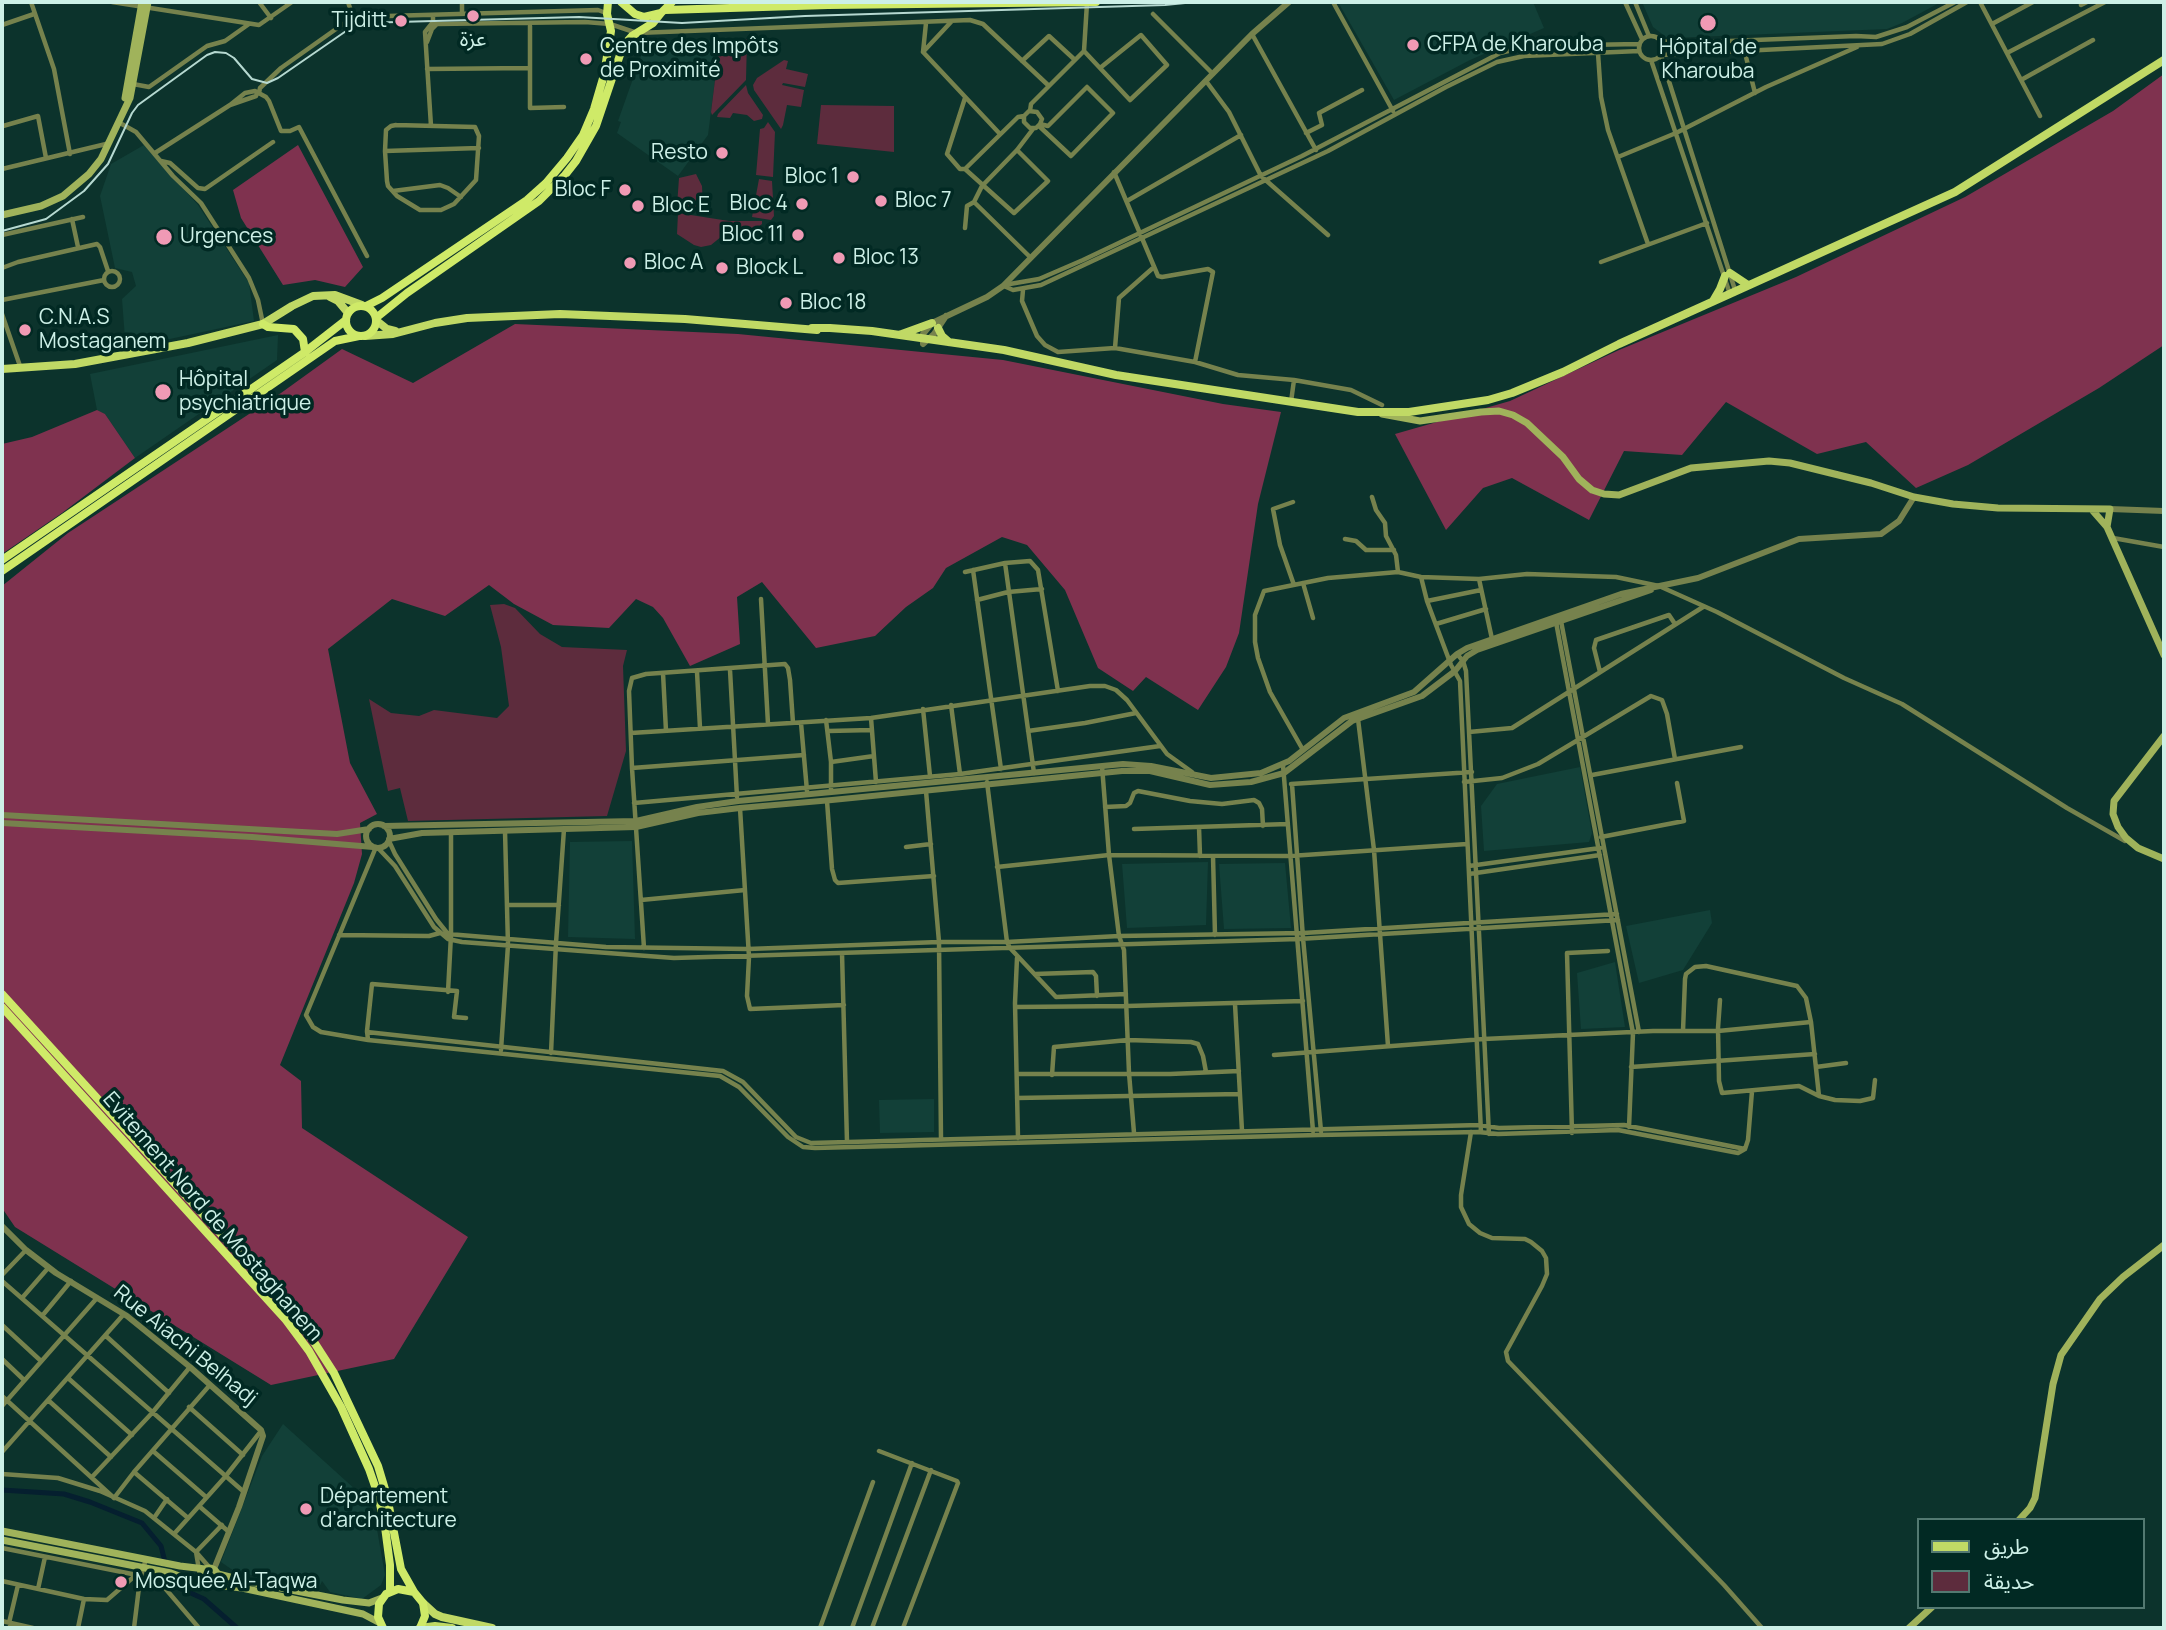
<!DOCTYPE html>
<meta charset="utf-8">
<style>
body{margin:0}
#map{position:relative;width:2166px;height:1630px;overflow:hidden;background:#0c332c;font-family:Manrope,"Noto Sans Arabic",sans-serif}
canvas{display:block}
.frame{position:absolute;inset:0;border:4px solid #cdf0e7;pointer-events:none}
.legend{position:absolute;left:1917px;top:1518px;width:228px;height:91px;box-sizing:border-box;background:#012923;border:2px solid #537971;margin:0;padding:9px 12px;list-style:none;font-size:21px;color:#cdf0e7}
.legend li{display:flex;align-items:center;gap:14px;height:35px}
.legend b{width:35px;border:2px solid #537971}
</style>
<div id="map">
<canvas width="2166" height="1630"></canvas>
<div class="frame"></div>
<ul class="legend">
<li><b style="height:9px;background:#c0d965"></b>طريق</li>
<li><b style="height:19px;background:#5d2c3d"></b>حديقة</li>
</ul>
</div>
<script>
const ctx = document.querySelector('canvas').getContext('2d');
ctx.lineJoin = 'round';
function fillPath(path, color) {
  ctx.fillStyle = color;
  ctx.fill(path, 'evenodd');
}
function poly(rows) {
  const path = new Path2D();
  for (const r of rows) {
    if (r.length === 3) {
      path.moveTo(r[0] + r[2], r[1]);
      path.arc(r[0], r[1], r[2], 0, 2 * Math.PI);
      continue;
    }
    path.moveTo(r[0], r[1]);
    for (let i = 2; i < r.length; i += 2) path.lineTo(r[i], r[i + 1]);
  }
  return path;
}
function strokePath(path, color, width, dash) {
  ctx.strokeStyle = color;
  ctx.lineWidth = width;
  ctx.lineCap = dash ? 'butt' : 'round';
  ctx.setLineDash(dash || []);
  ctx.stroke(path);
}
function write(font, color, halo, rows, align = 'center') {
  ctx.font = font + ' Manrope,"Noto Sans Arabic",sans-serif';
  ctx.lineWidth = 7;
  ctx.setLineDash([]);
  ctx.textBaseline = 'middle';
  ctx.strokeStyle = halo;
  ctx.fillStyle = color;
  for (const [text, x, y, turn = 0] of rows) {
    ctx.save();
    ctx.translate(x, y);
    ctx.rotate((+turn || 0) * Math.PI / 180);
    ctx.textAlign = isNaN(turn) ? turn : align;
    if (halo) ctx.strokeText(text, 0, 0);
    ctx.fillText(text, 0, 0);
    ctx.restore();
  }
}
const built = poly([
 [1338,2,1533,2,1544,28,1470,60,1394,100],
 [1642,2,1941,2,1902,23,1887,29,1672,38,1666,37,1653,27],
 [720,40,708,135,678,176,617,133,621,122,618,121,646,42],
 [144,145,198,205,249,283,254,321,165,340,160,345,126,352,122,299,136,286,132,272,115,268,100,196,111,164],
 [278,335,277,360,135,458,105,414,97,410,90,374],
 [1580,767,1592,833,1589,842,1484,851,1481,806,1497,784],
 [632,841,635,939,568,937,570,842],
 [1208,862,1206,925,1127,928,1122,864],
 [1285,863,1291,928,1224,929,1219,864],
 [1710,910,1712,923,1683,970,1639,983,1626,926],
 [1615,962,1625,1027,1581,1029,1577,973],
 [934,1099,934,1132,880,1133,879,1100],
 [283,1424,367,1500,375,1518,385,1575,381,1585,362,1599,330,1592,322,1581,318,1590,234,1571,221,1562,262,1456]
]);
const green = poly([
 [747,39,746,80,712,115,711,112,720,40],
 [784,60,788,61,786,69,808,74,805,87,783,83,782,85,804,90,801,107,787,105,783,125,781,129,754,90,753,85,757,78],
 [746,85,748,93,763,115,762,119,754,121,747,115,733,113,730,118,717,117,718,114],
 [821,105,894,106,894,152,817,144],
 [768,122,775,132,773,177,756,175,760,129,764,128],
 [696,174,702,186,703,207,677,206,679,178],
 [759,179,772,181,774,216,771,220,752,217],
 [678,213,729,221,762,221,762,224,753,231,727,232,711,245,701,247,694,245,677,234],
 [504,604,515,608,540,634,562,647,627,650,623,666,626,751,607,816,408,821,400,788,388,791,369,699,391,713,419,716,434,710,497,718,509,706,501,647,490,605]
]);
const forest = poly([
 [2164,74,2164,345,2099,388,1968,465,1916,488,1866,442,1817,454,1726,402,1682,455,1624,451,1589,520,1512,478,1483,488,1446,530,1395,434,1510,401,1619,350,1796,277,1965,197,2113,111],
 [298,145,363,267,345,287,315,280,283,285,241,218,233,190],
 [515,324,738,334,1003,360,1223,404,1281,412,1258,504,1239,633,1226,667,1198,710,1146,677,1133,691,1098,668,1065,590,1027,545,1002,537,946,568,933,588,906,607,875,636,816,648,762,582,737,597,740,644,690,666,663,618,653,607,636,599,609,628,553,625,514,604,489,585,445,616,392,599,328,649,350,763,377,814,360,823,362,854,354,883,280,1065,301,1081,302,1128,468,1237,394,1359,271,1385,15,1227,2,1208,2,586,68,533,281,393,342,349,413,383],
 [97,410,105,414,135,458,62,513,2,554,2,444,32,437]
]);
const canal = poly([
 [2,1490,64,1494,90,1502,142,1523,161,1546,165,1562],
 [164,1578,173,1585,204,1599,237,1628]
]);
const minor = poly([
 [31,2,54,69,70,154],
 [112,2,259,25,292,2],
 [259,2,271,18],
 [462,2,462,13],
 [1333,2,1393,111],
 [1625,2,1642,39],
 [1635,2,1649,36],
 [1980,2,2040,116],
 [2081,5,2087,2],
 [1153,14,1213,74],
 [353,17,598,10,606,13],
 [433,22,437,24,585,22,610,24,637,33,970,20,983,24,1049,86],
 [926,23,923,52,1000,134],
 [1992,24,2033,2],
 [2,25,34,14],
 [530,26,530,108,564,107],
 [1252,34,1316,150],
 [1651,48,12],
 [1661,41,1679,43,1856,36,1876,37,1907,27,1955,2],
 [427,42,432,29,437,24],
 [1744,49,1755,93],
 [1084,51,1130,100,1167,65,1141,35,1100,68],
 [923,52,951,22],
 [1598,53,1601,97,1608,130,1648,244],
 [2007,53,2105,2],
 [1661,55,1882,44,1910,34,1967,2],
 [1661,56,1735,290],
 [1651,60,1730,294],
 [1022,61,1049,36,1075,60],
 [427,69,529,68],
 [2021,80,2093,40],
 [1206,81,1229,112,1261,176,1328,235],
 [133,84,149,87,207,46,225,41,249,24],
 [259,93,260,88,281,68,353,17,348,2],
 [965,98,947,154,960,169,965,169],
 [230,105,245,93,255,91,266,97,269,101,281,131,290,131,299,127,367,256],
 [1030,111,1031,104,1084,51,1087,3],
 [120,123,136,132,173,176,201,203,249,278,258,300,263,324],
 [396,125,475,127,479,136,476,180,454,204,441,210,420,210,397,196,388,186,387,181,385,151,386,130,391,126,396,125],
 [3,126,38,116,46,158],
 [431,126,425,32,433,22,433,15],
 [1039,126,1071,156,1113,113,1087,87,1048,126,1040,124,1036,128,1030,128,1024,122,1024,116,1029,111,1037,112,1042,119,1040,124],
 [1306,133,1322,125,1319,113,1362,90],
 [1017,150,1048,181,1014,213,965,169,1018,117,1024,116],
 [385,151,479,148],
 [155,153,230,105,256,96,257,93],
 [1618,157,1676,133,1766,87,1857,47],
 [161,161,170,163,198,188,205,189,273,142],
 [2,169,106,144],
 [1114,172,1158,276,1162,277,1208,269,1213,272,1195,362],
 [393,191,440,185,448,188,461,197],
 [1127,201,1241,135],
 [72,219,78,247],
 [965,228,967,206,974,202],
 [2,235,83,217],
 [1031,258,974,202,982,186,1017,150,1033,129],
 [1601,262,1707,223],
 [2,268,18,262,97,244,100,247,108,271],
 [112,279,8],
 [1004,285,1039,279,1083,260,1302,156,1500,53,1529,46,1639,44],
 [1004,286,1013,290,1041,285,1328,151,1446,87,1497,62,1524,56,1639,51],
 [1023,290,1022,301,1037,336,1045,345,1058,352,1115,348,1195,362,1238,375,1294,380,1351,390,1382,405],
 [2,300,104,280],
 [2,314,20,366],
 [1115,348,1119,298,1154,267],
 [1291,402,1294,380],
 [1372,497,1376,510,1385,523,1386,536,1396,555,1398,572],
 [1293,502,1273,509,1280,545,1294,585],
 [2113,538,2164,547],
 [1345,539,1356,541,1366,550,1394,550],
 [1005,563,1034,773],
 [973,570,1001,769],
 [965,572,1005,563,1030,561,1038,570,1058,691],
 [1421,577,1427,601,1451,665,1460,681,1481,1132],
 [1303,583,1313,618],
 [761,599,768,724],
 [977,600,1008,592,1042,589],
 [1427,601,1481,590],
 [1561,621,1639,1032],
 [1556,622,1633,1033,1629,1127],
 [1436,624,1486,609],
 [1492,639,1479,579,1527,574,1616,577,1659,586,1717,612,1844,678,1902,704,2067,808,2125,841],
 [1457,654,1463,661,1466,671,1489,1134],
 [730,670,737,797],
 [697,672,700,728],
 [1600,672,1594,648,1596,640,1669,615,1675,624],
 [663,673,666,731],
 [951,705,960,774],
 [923,709,930,776],
 [871,718,876,782],
 [1358,719,1374,850,1388,1046],
 [826,720,831,762,831,789],
 [801,723,807,791],
 [828,731,872,730],
 [1028,731,1085,723,1136,713],
 [1469,732,1512,728,1703,607],
 [631,733,871,718,1090,686,1105,686,1116,690,1127,700,1167,754,1192,772],
 [1303,750,1270,692,1258,658,1255,642,1255,615,1264,591,1328,578,1398,572,1421,577,1479,579],
 [831,762,874,756],
 [1283,765,1313,1131],
 [1102,766,1109,855,1119,936,1124,950,1129,1073,1134,1133],
 [632,768,804,755],
 [1592,775,1741,747],
 [987,782,1007,942,1010,948,1056,997,1126,994],
 [1464,782,1502,778,1538,764,1651,696,1662,700,1667,714,1675,759],
 [1291,784,1472,772],
 [1292,784,1303,938,1321,1131],
 [926,791,939,942,941,1139],
 [827,801,832,869,835,880,838,883,934,876],
 [634,803,960,774,1160,746],
 [1105,807,1126,806,1130,803,1134,793,1138,791,1190,801,1222,804,1254,800,1259,803,1262,809,1263,826],
 [740,808,749,957,747,996,750,1009,844,1005],
 [1199,827,1200,856],
 [1134,829,1288,824],
 [1601,837,1684,821,1677,783],
 [389,841,395,854,436,919,448,934,606,947,748,949,939,942,1007,942,1119,936,1303,933,1617,914],
 [376,847,306,1015,313,1027,321,1032,368,1040,720,1076,739,1087,788,1137,803,1147,815,1148,1318,1135,1478,1132,1498,1134,1618,1130,1738,1153,1745,1149,1748,1140,1752,1091],
 [906,847,931,844],
 [378,848,395,866,434,927,448,939,462,942,674,958,1298,939,1618,920],
 [1213,856,1215,935],
 [1469,866,1600,848],
 [997,867,1109,855,1290,856,1467,844],
 [1469,874,1600,855],
 [641,900,745,890],
 [508,905,559,905],
 [339,935,429,936,440,933],
 [644,948,632,768,629,691,632,678,646,674,785,664,788,668,790,680,793,723],
 [842,953,847,1142],
 [1017,958,1015,1003,1018,1138],
 [1035,974,1093,972,1096,976,1097,996],
 [448,992,451,935,451,832],
 [1720,1000,1718,1028,1719,1081,1722,1093,1799,1086,1819,1096,1835,1100,1860,1101,1873,1098,1875,1080],
 [1235,1004,1242,1131],
 [1015,1007,1127,1006,1303,1001],
 [1683,1031,1685,979,1686,974,1695,967,1706,966,1797,986,1806,998,1811,1022,1819,1096],
 [367,1032,723,1071,743,1082,796,1137,811,1143,1479,1125,1499,1128,1624,1125,1745,1149],
 [368,1040,367,1031,372,984,457,991,454,1017,466,1018],
 [501,1050,508,945,505,831],
 [551,1053,556,943,564,829],
 [1274,1055,1484,1039,1653,1031,1718,1031,1811,1022],
 [1631,1067,1815,1054],
 [1816,1067,1846,1063],
 [1017,1074,1170,1074,1239,1071],
 [1052,1075,1054,1047,1128,1040,1191,1042,1198,1044,1203,1056,1206,1072],
 [1017,1098,1240,1094],
 [1471,1132,1461,1195,1461,1207,1469,1224,1480,1233,1492,1238,1525,1239,1531,1242,1542,1251,1546,1258,1547,1274,1542,1286,1506,1352,1508,1361,1724,1585,1762,1628],
 [1572,1133,1567,953,1608,951],
 [2,1275,26,1250],
 [2,1281,244,1492],
 [22,1298,49,1267],
 [42,1316,71,1281],
 [2,1325,41,1361],
 [106,1336,169,1393],
 [2,1359,24,1380],
 [68,1378,132,1435],
 [2,1396,114,1498,134,1472,209,1386],
 [48,1400,111,1457],
 [2,1406,97,1298],
 [189,1407,243,1455],
 [153,1451,206,1497],
 [879,1451,957,1481,958,1483,903,1628],
 [2,1452,124,1314],
 [134,1472,188,1518],
 [2,1474,58,1478,100,1491,145,1511,196,1552,222,1525],
 [92,1477,152,1413,190,1367],
 [199,1506,229,1532],
 [154,1518,167,1499],
 [174,1534,225,1477,261,1431],
 [2,1548,137,1575],
 [200,1576,196,1552,210,1568],
 [140,1579,164,1587,199,1628],
 [2,1581,84,1599,107,1600,144,1568],
 [38,1589,45,1557],
 [2,1621,33,1628],
 [12,1628,9,1623,18,1585],
 [78,1628,84,1599],
 [134,1628,140,1579,146,1559],
 [820,1628,873,1482],
 [852,1628,912,1463],
 [872,1628,931,1470]
]);
const tertiary = poly([
 [946,316,934,334,923,344,923,334,932,323,987,297,1003,286,1252,34,1289,2],
 [2110,509,2164,511],
 [2,815,337,834,369,829],
 [2,823,252,837,373,847],
 [378,836,12],
 [384,826,636,821,697,807,738,801,1123,764,1151,766,1211,778,1261,773,1289,761,1344,718,1414,692,1457,654,1467,648,1621,594,1698,578,1799,539,1881,534,1899,521,1914,497],
 [389,839,422,833,636,827,698,813,740,808,832,800,1122,771,1150,771,1210,785,1251,782,1284,773,1352,721,1422,696,1455,671,1467,656,1477,650,1651,590],
 [2,1226,26,1250,56,1273,127,1316,190,1367,261,1430,263,1436,239,1507,214,1569]
]);
const secondary = poly([
 [125,98,142,2],
 [2,215,41,206,63,196,89,174,101,159,130,98,148,2],
 [1382,414,1420,421,1481,412,1499,411,1513,415,1527,423,1563,457,1579,479,1592,490,1604,494,1619,495,1691,468,1769,461,1790,463,1871,483,1914,497,1953,504,1998,508,2110,509,2107,527],
 [2093,511,2107,527,2164,655],
 [2164,736,2114,801,2113,814,2118,827,2126,838,2138,848,2164,859],
 [2019,1520,2030,1508,2035,1498,2053,1384,2061,1355,2100,1299,2123,1277,2164,1245],
 [2,1531,180,1566,205,1569],
 [2,1540,171,1573,206,1586],
 [209,1577,9],
 [218,1574,250,1582,343,1600,369,1603,382,1598],
 [214,1585,242,1588,363,1614,380,1623],
 [1909,1628,1932,1607]
]);
const primary = poly([
 [1730,273,1748,285],
 [330,297,338,301,348,313],
 [1713,301,1720,289,1725,276],
 [377,321,387,329,395,331],
 [812,328,830,328,872,331,1004,350,1116,375,1358,412,1409,412,1488,400,1512,393,1563,372,1619,344,1955,192,2164,60],
 [938,328,942,336,949,342],
 [899,335,932,323],
 [365,336,393,334,435,323,467,318,560,314,685,319,817,330],
 [2,369,75,364,188,343,263,324,292,306,313,296,335,295,362,305],
 [423,1603,435,1614,442,1617,492,1628],
 [420,1628,435,1626,452,1628]
]);
const trunk = poly([
 [621,2,635,14,644,17,661,13,672,2],
 [665,10,828,5,1096,2],
 [361,321,15],
 [366,306,382,298,527,200,546,183,567,158,583,135,594,109,604,75,611,31,607,14,608,2],
 [376,318,407,293,539,201,565,175,576,161,596,126,623,46,632,36,653,23,661,13],
 [263,324,268,327,294,329,303,339,305,352],
 [2,560,305,352,346,320],
 [2,571,335,341,359,336],
 [2,994,252,1268,295,1317,314,1342,334,1373,378,1466,387,1496,401,1569,414,1592],
 [2,1007,286,1320,309,1351,341,1407,369,1469,378,1495,385,1527,390,1565,390,1592],
 [383,1628,378,1617,379,1604,386,1594,398,1589,414,1592,423,1603,425,1616,420,1628]
]);
const tram = poly([
 [2,231,46,219,84,191,108,164,132,113,138,105,207,55,215,52,226,53,234,58,252,79,267,83,278,78,349,29,361,23,579,17,682,23,805,16,1165,5,1195,2]
]);
const markers = [
 [473,16,7,"#f09ab5"],
 [401,21,7,"#f09ab5"],
 [1708,23,9,"#f09ab5"],
 [1413,45,7,"#f09ab5"],
 [586,59,7,"#f09ab5"],
 [722,153,7,"#f09ab5"],
 [853,177,7,"#f09ab5"],
 [625,190,7,"#f09ab5"],
 [881,201,7,"#f09ab5"],
 [802,204,7,"#f09ab5"],
 [638,206,7,"#f09ab5"],
 [798,235,7,"#f09ab5"],
 [164,237,9,"#f09ab5"],
 [839,258,7,"#f09ab5"],
 [630,263,7,"#f09ab5"],
 [722,268,7,"#f09ab5"],
 [786,303,7,"#f09ab5"],
 [25,330,7,"#f09ab5"],
 [163,392,9,"#f09ab5"],
 [306,1509,7,"#f09ab5"],
 [121,1582,7,"#f09ab5"]
];
const poiNames = [
 ["Tijditt",387,21,"right"],
 ["عزة",473,40,"center"],
 ["CFPA de Kharouba",1427,45],
 ["Centre des Impôts",600,47],
 ["de Proximité",600,71],
 ["Hôpital de",1708,48,"center"],
 ["Kharouba",1708,72,"center"],
 ["Resto",708,153,"right"],
 ["Bloc 1",839,177,"right"],
 ["Bloc F",611,190,"right"],
 ["Bloc 7",895,201],
 ["Bloc 4",788,204,"right"],
 ["Bloc E",652,206],
 ["Bloc 11",784,235,"right"],
 ["Urgences",180,237],
 ["Bloc 13",853,258],
 ["Bloc A",644,263],
 ["Block L",736,268],
 ["Bloc 18",800,303],
 ["C.N.A.S",39,318],
 ["Mostaganem",39,342],
 ["Hôpital",179,380],
 ["psychiatrique",179,404],
 ["Département",320,1497],
 ["d'architecture",320,1521],
 ["Mosquée Al-Taqwa",135,1582]
];
const streetNames = [
 ["Evitement Nord de Mostaghanem",212,1217,49],
 ["Rue Aiachi Belhadj",185,1346,39]
];
fillPath(built, '#124038');
fillPath(green, '#5d2c3d');
fillPath(forest, '#7f324f');
strokePath(canal, '#051f2f', 5);
strokePath(minor, '#76824d', 4.5);
strokePath(tertiary, '#76824d', 6);
strokePath(secondary, '#a0b35b', 7);
strokePath(primary, '#c0d965', 8);
strokePath(trunk, '#cfea68', 8);
strokePath(tram, '#b6d9d1', 2);
for (const [x, y, r, color] of markers) {
  const dot = new Path2D();
  dot.arc(x, y, r, 0, 2 * Math.PI);
  ctx.fillStyle = color;
  ctx.fill(dot);
  strokePath(dot, '#012923', 2.5);
}
write('21px', '#cdf0e7', '#012923', poiNames, 'left');
write('21px', '#cdf0e7', '#012923', streetNames);
</script>
